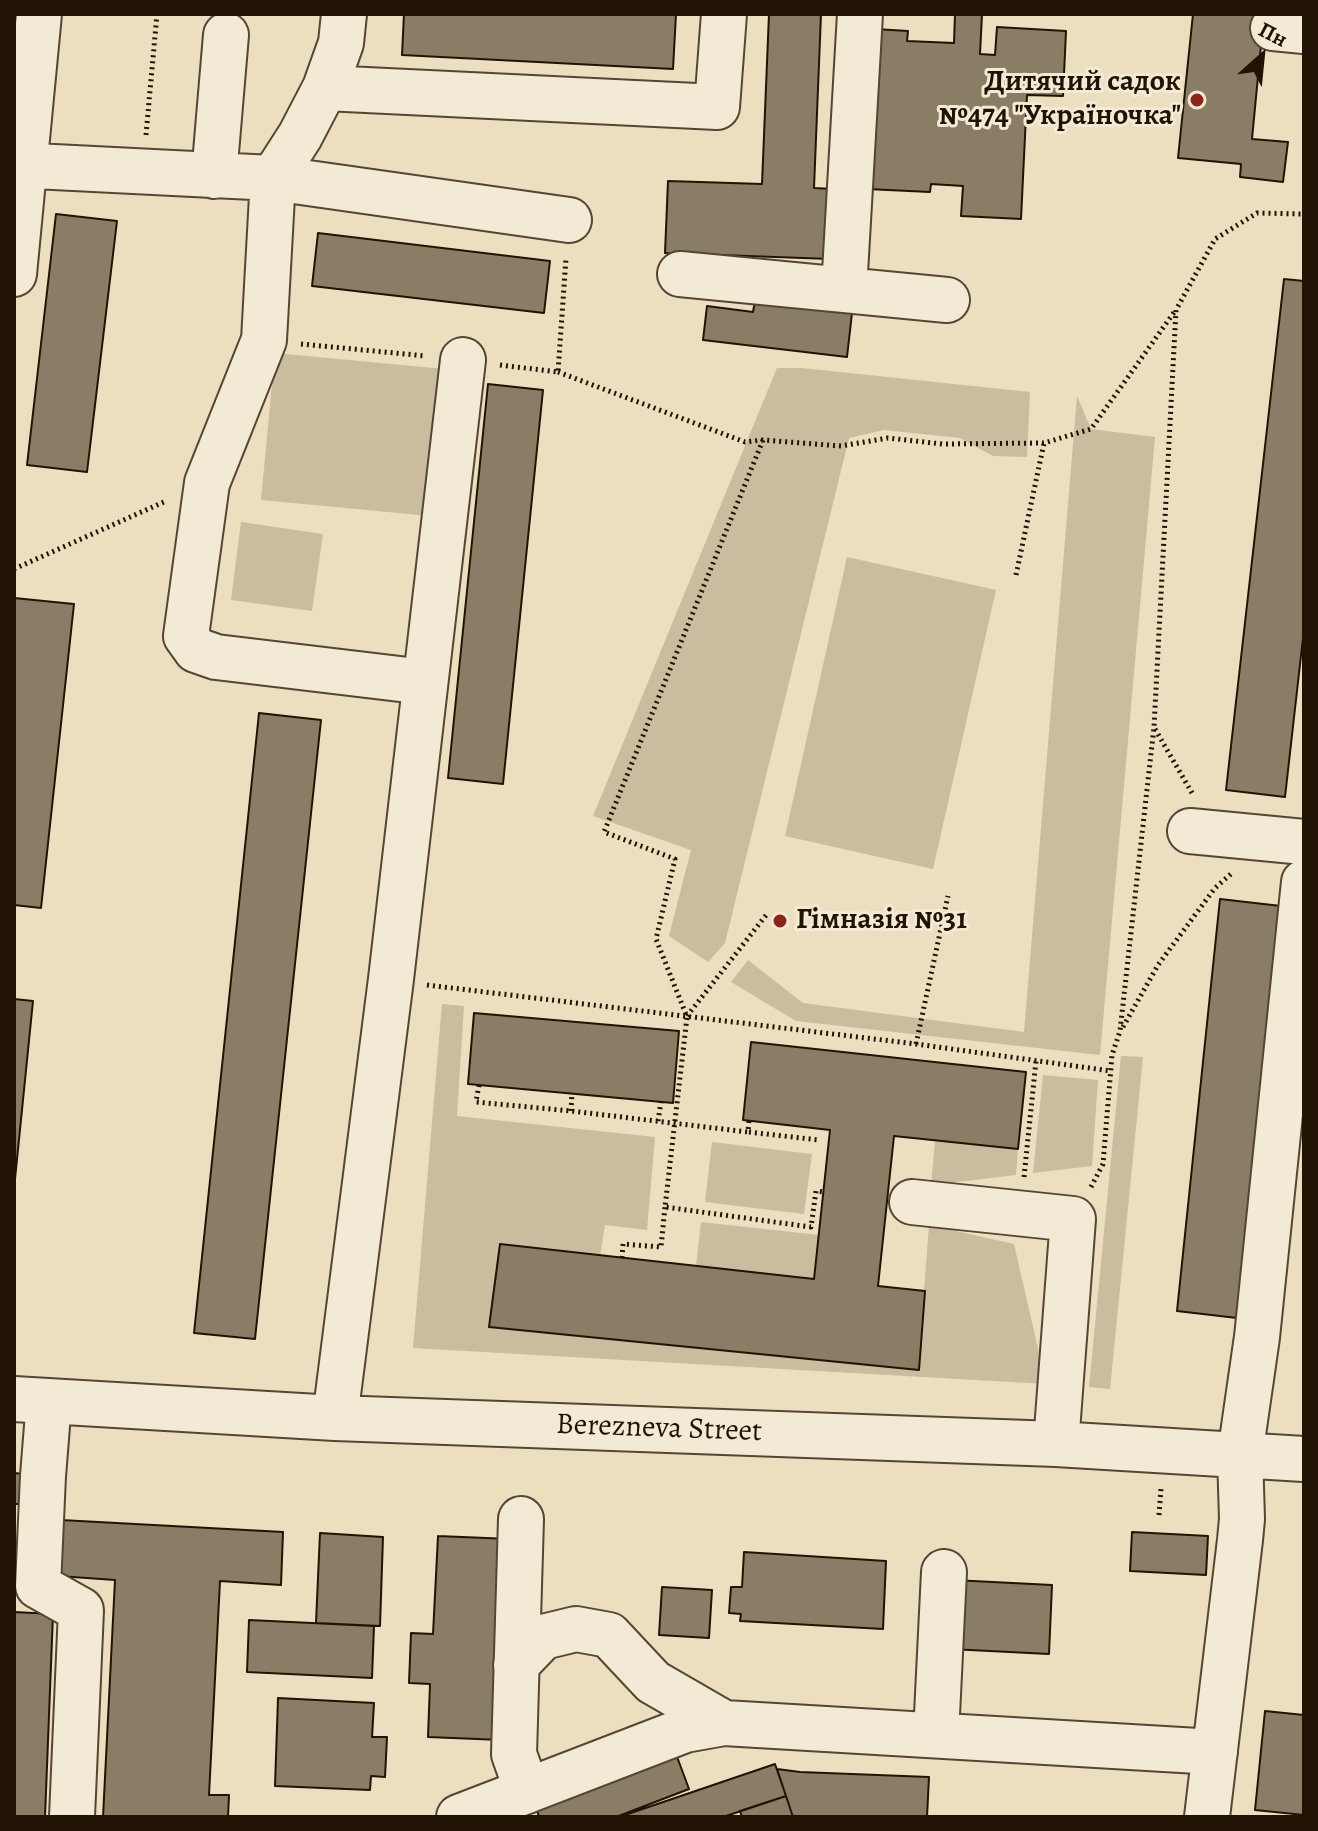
<!DOCTYPE html>
<meta charset="utf-8">
<style>
body{margin:0}
#map{position:relative;width:1318px;height:1831px;overflow:hidden;background:#ebdfbf;font-family:Alegreya,serif}
canvas{display:block}
.frame{position:absolute;inset:0;border:16px solid #211304;pointer-events:none}
.north{position:absolute;left:1222px;top:16px;width:80px;height:80px;-webkit-text-stroke:6px #f2ead5;paint-order:stroke;rotate:27deg;font-size:22px;font-weight:700;line-height:32px;text-align:center;color:#211304}
.north::after{content:'';display:block;margin:auto;width:28px;height:36px;background:#211304;clip-path:polygon(50% 0,100% 100%,50% 72%,0 100%)}
</style>
<div id="map">
<canvas width="1318" height="1831"></canvas>
<div class="frame"></div>
<div class="north">Пн</div>
</div>
<script>
const ctx = document.querySelector('canvas').getContext('2d');
ctx.lineJoin = 'round';
function fillPath(path, color) {
  ctx.fillStyle = color;
  ctx.fill(path, 'evenodd');
}
function poly(rows) {
  const path = new Path2D();
  for (const r of rows) {
    path.moveTo(r[0], r[1]);
    for (let i = 2; i < r.length; i += 2) path.lineTo(r[i], r[i + 1]);
  }
  return path;
}
function strokePath(path, color, width, dash) {
  ctx.strokeStyle = color;
  ctx.lineWidth = width;
  ctx.lineCap = dash ? 'butt' : 'round';
  ctx.setLineDash(dash || []);
  ctx.stroke(path);
}
function write(font, color, halo, rows, align = 'center') {
  ctx.font = font + ' Alegreya,serif';
  ctx.lineWidth = 6;
  ctx.setLineDash([]);
  ctx.textBaseline = 'middle';
  ctx.strokeStyle = halo;
  ctx.fillStyle = color;
  for (const [text, x, y, turn = 0] of rows) {
    ctx.save();
    ctx.translate(x, y);
    ctx.rotate((+turn || 0) * Math.PI / 180);
    ctx.textAlign = isNaN(turn) ? turn : align;
    if (halo) ctx.strokeText(text, 0, 0);
    ctx.fillText(text, 0, 0);
    ctx.restore();
  }
}
const green = poly([
 [275,353,444,369,430,516,261,500],
 [777,368,802,368,1030,392,1027,457,993,456,960,438,884,430,849,438,725,943,708,962,669,936,691,850,593,816],
 [1077,396,1091,429,1155,437,1100,1055,796,1021,731,982,748,960,803,1003,1024,1032],
 [241,522,323,534,312,611,231,600],
 [847,557,996,590,933,869,785,836],
 [442,1004,464,1006,457,1116,655,1137,647,1230,605,1225,600,1256,500,1244,489,1327,918,1370,929,1225,1014,1244,1046,1384,413,1348],
 [1121,1056,1143,1057,1110,1389,1089,1387],
 [1043,1075,1098,1080,1092,1166,1033,1173],
 [935,1141,1018,1149,1016,1175,931,1185],
 [712,1142,812,1154,804,1214,705,1202],
 [701,1222,819,1235,814,1279,696,1266]
]);
const building = poly([
 [404,14,676,14,673,69,402,55,404,14],
 [769,14,821,14,814,188,833,189,830,259,665,253,668,181,762,184,769,14],
 [955,14,982,14,980,54,995,55,997,27,1066,31,1063,96,1027,95,1021,219,961,216,963,186,931,184,930,192,867,189,875,29,908,31,907,41,954,43,955,14],
 [1193,14,1264,14,1252,139,1288,142,1283,182,1240,177,1241,164,1178,158,1193,14],
 [56,214,117,221,87,472,27,465,56,214],
 [318,233,550,261,544,313,312,286,318,233],
 [1284,279,1304,281,1304,629,1285,797,1226,790,1284,279],
 [755,301,852,313,847,357,703,340,707,306,753,312,755,301],
 [488,384,543,390,503,784,448,778,488,384],
 [14,598,74,604,41,908,14,905,14,598],
 [259,713,321,720,255,1339,194,1333,259,713],
 [1220,899,1281,906,1237,1318,1177,1311,1220,899],
 [14,999,33,1001,14,1189,14,999],
 [474,1013,679,1031,673,1103,468,1084,474,1013],
 [751,1042,1026,1072,1018,1149,894,1136,878,1286,925,1291,919,1370,489,1327,500,1244,814,1279,830,1130,743,1120,751,1042],
 [14,1473,24,1474,22,1504,14,1504,14,1473],
 [61,1520,283,1532,281,1585,220,1581,209,1795,229,1795,228,1817,103,1817,115,1580,58,1576,61,1520],
 [1132,1532,1208,1536,1206,1575,1130,1571,1132,1532],
 [320,1533,383,1537,380,1626,316,1623,320,1533],
 [438,1536,510,1539,501,1740,428,1737,430,1684,409,1683,411,1633,433,1634,438,1536],
 [744,1552,886,1561,883,1629,740,1621,741,1614,729,1613,731,1587,742,1587,744,1552],
 [953,1580,1052,1585,1049,1654,950,1649,953,1580],
 [662,1587,712,1590,709,1638,659,1635,662,1587],
 [14,1612,53,1614,45,1817,14,1817,14,1612],
 [249,1620,374,1626,372,1678,247,1672,249,1620],
 [278,1698,374,1703,372,1737,387,1737,385,1777,371,1776,370,1790,275,1786,278,1698],
 [1265,1711,1304,1715,1304,1815,1255,1810,1265,1711],
 [676,1754,689,1789,616,1817,539,1817,536,1807,676,1754],
 [775,1764,786,1796,723,1817,619,1817,775,1764],
 [777,1769,800,1772,929,1777,927,1817,793,1817,777,1769],
 [786,1796,793,1817,742,1817,740,1811,786,1796]
]);
const path = poly([
 [146,135,157,14],
 [301,344,426,356],
 [500,365,558,372,566,258],
 [558,372,745,442,763,440,841,446,888,438,942,444,1044,443,1091,429,1175,311],
 [763,440,604,832,675,859,656,939,687,1017,665,1207,811,1227,816,1191,823,1192],
 [14,569,166,501],
 [1016,575,1044,443],
 [1155,729,1192,793],
 [427,985,916,1044,1111,1071],
 [687,1016,767,914],
 [1123,1027,1158,965,1215,888,1232,873],
 [916,1044,948,896],
 [479,1085,476,1102,571,1111,748,1132],
 [571,1111,572,1093],
 [658,1121,661,1102],
 [749,1121,748,1132,819,1140],
 [1024,1177,1036,1061],
 [1091,1187,1103,1164,1112,1055,1120,1031,1154,727,1176,310,1215,239,1257,213,1304,214],
 [622,1258,623,1244,661,1247,665,1207],
 [1159,1515,1161,1489]
]);
const minor = poly([
 [344,14,341,43,325,88,300,136,273,178,264,340,207,483,186,636,196,650,216,657,425,682],
 [1273,28,1304,31],
 [325,88,717,107,724,14],
 [14,165,273,178,569,220],
 [214,176,226,35],
 [14,274,39,14],
 [680,274,947,300],
 [844,290,860,14],
 [1190,831,1304,842],
 [912,1202,1073,1219,1056,1444],
 [14,1399,335,1418,1056,1444,1304,1459],
 [49,1401,43,1476,38,1586,81,1610,72,1817],
 [335,1418,391,979,463,360],
 [521,1519,514,1754,527,1791],
 [516,1665,543,1637,576,1629,609,1635,653,1682,724,1723],
 [936,1735,944,1572],
 [459,1817,685,1730,724,1723,1215,1752],
 [1207,1817,1240,1540,1242,1519,1240,1455,1257,1337,1304,882]
]);
const markers = [
 [1197,100,8,"#8f2418"],
 [780,921,8,"#8f2418"]
];
const poiNames = [
 ["Дитячий садок",1181,83],
 ["№474 \"Україночка\"",1181,117],
 ["Гімназія №31",796,921,"left"]
];
const streetNames = [
 ["Berezneva Street",659,1429,2]
];
fillPath(green, '#c9bc9f');
fillPath(building, '#8a7d65');
strokePath(building, '#211304', 2);
strokePath(minor, '#544633', 48);
strokePath(path, '#211304', 5, [2, 4]);
strokePath(minor, '#f2ead5', 44);
for (const [x, y, r, color] of markers) {
  const dot = new Path2D();
  dot.arc(x, y, r, 0, 2 * Math.PI);
  ctx.fillStyle = color;
  ctx.fill(dot);
  strokePath(dot, '#f2ead5', 3);
}
write('bold 30px', '#211304', '#f2ead5', poiNames, 'right');
write('30px', '#211304', '#f2ead5', streetNames);
</script>
